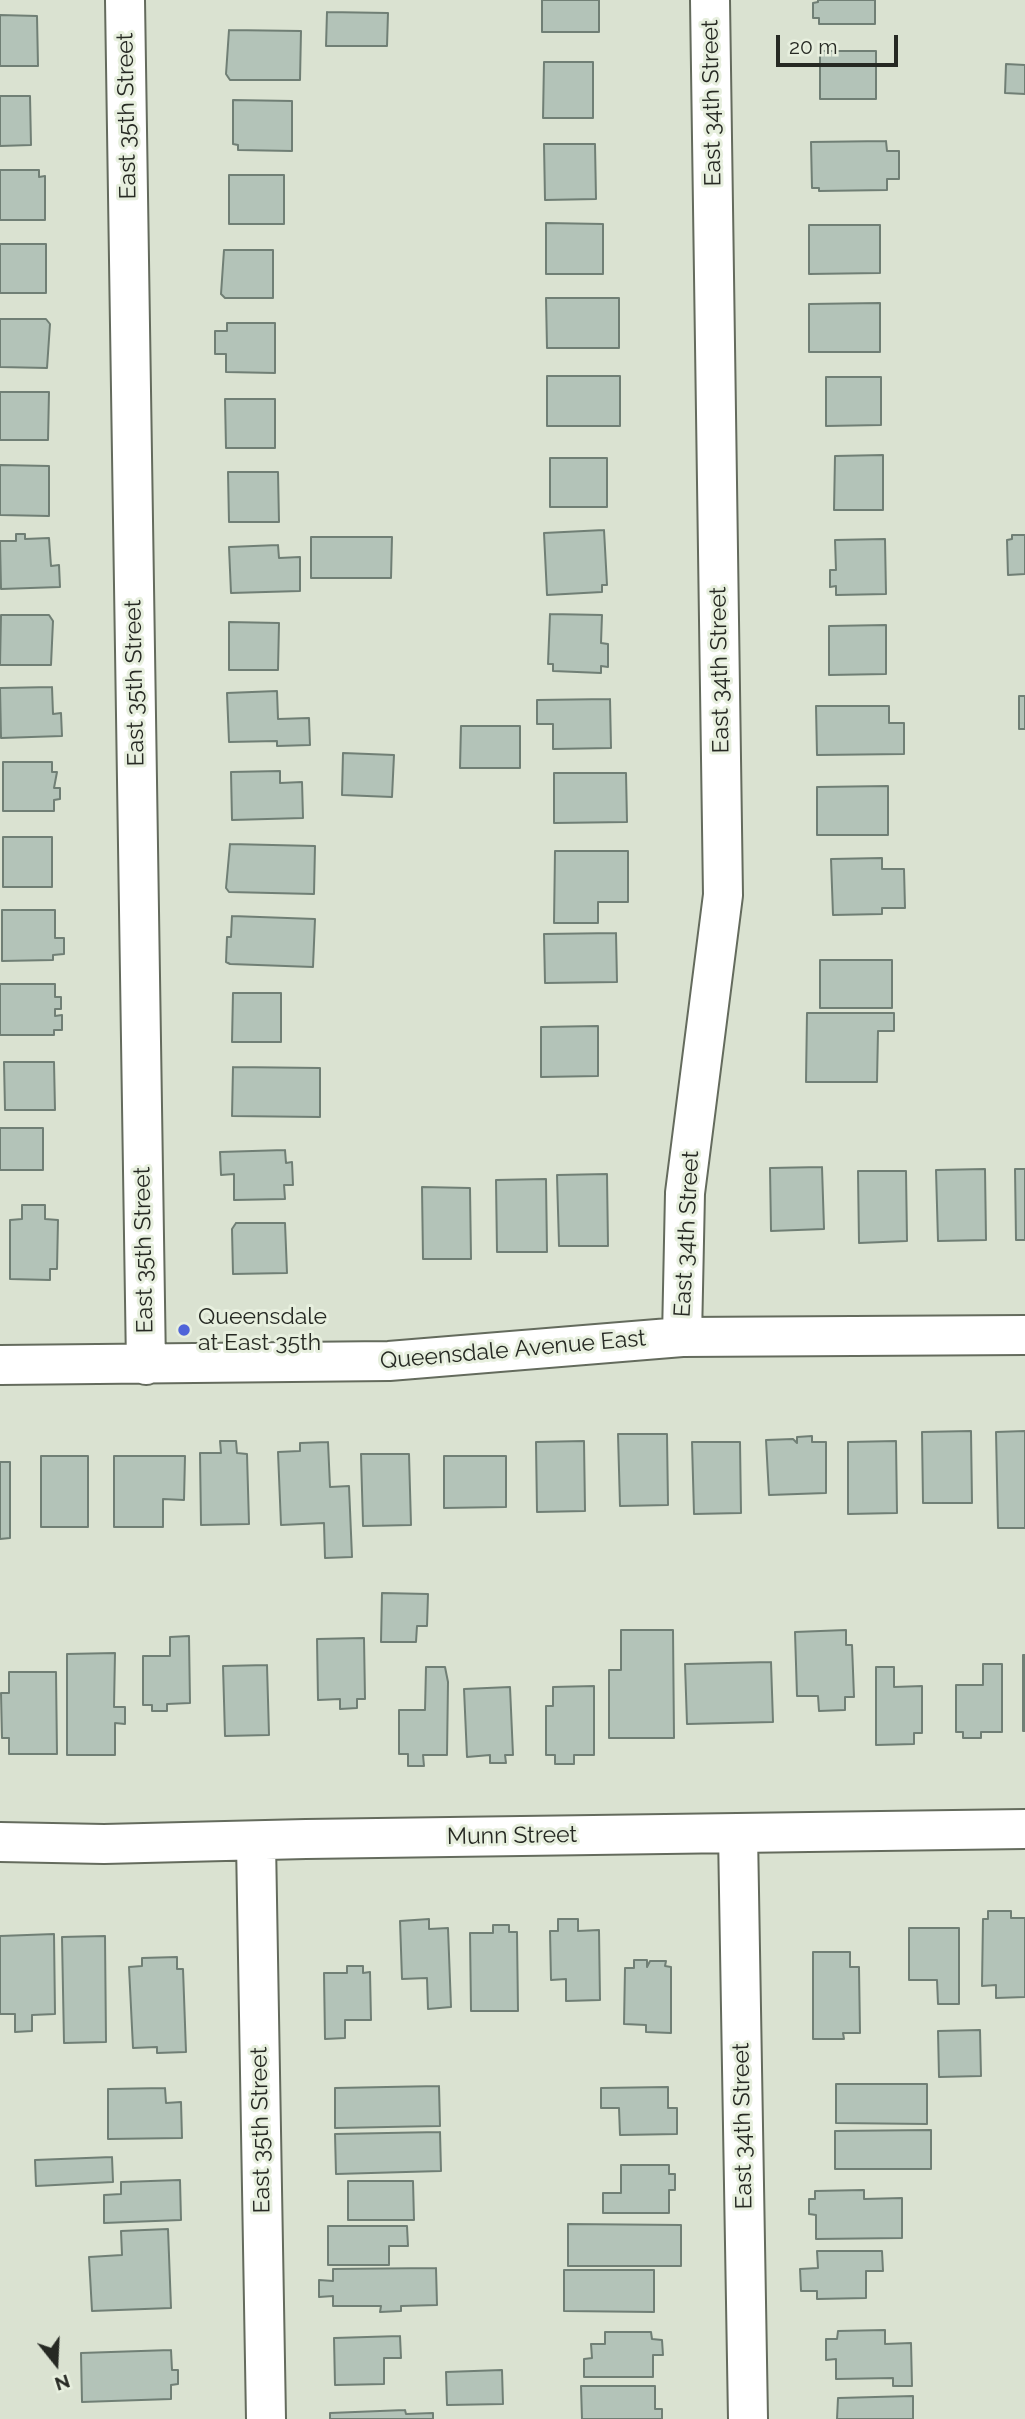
<!DOCTYPE html>
<style>
body{margin:0}
#map{position:relative;width:1025px;height:2419px;overflow:hidden;background:#dae2d1;font-family:Raleway,sans-serif}
canvas{display:block}
.north{position:absolute;left:21px;top:2328px;width:70px;height:70px;-webkit-text-stroke:5px #e7efde;paint-order:stroke;rotate:162deg;font-size:19px;font-weight:700;line-height:28px;text-align:center;color:#262923}
.north::after{content:'';display:block;margin:auto;width:24px;height:32px;background:#262923;clip-path:polygon(50% 0,100% 100%,50% 72%,0 100%)}
.scale{position:absolute;left:776px;top:35px;width:122px;height:32px;box-sizing:border-box;border:4px solid #262923;border-top:0;padding-left:9px;font-size:21px;line-height:24px;white-space:nowrap;color:#262923;-webkit-text-stroke:5px #e7efde;paint-order:stroke}
</style>
<div id="map">
<canvas width="1025" height="2419"></canvas>
<div class="north">N</div>
<div class="scale">20 m</div>
</div>
<script>
const ctx = document.querySelector('canvas').getContext('2d');
ctx.lineJoin = 'round';
function fillPath(path, color) {
  ctx.fillStyle = color;
  ctx.fill(path, 'evenodd');
}
function poly(rows) {
  const path = new Path2D();
  for (const r of rows) {
    path.moveTo(r[0], r[1]);
    for (let i = 2; i < r.length; i += 2) path.lineTo(r[i], r[i + 1]);
  }
  return path;
}
function strokePath(path, color, width, dash) {
  ctx.strokeStyle = color;
  ctx.lineWidth = width;
  ctx.lineCap = dash ? 'butt' : 'round';
  ctx.setLineDash(dash || []);
  ctx.stroke(path);
}
function write(font, color, halo, rows, align = 'center') {
  ctx.font = font + ' Raleway,sans-serif';
  ctx.lineWidth = 6;
  ctx.setLineDash([]);
  ctx.textBaseline = 'middle';
  ctx.strokeStyle = halo;
  ctx.fillStyle = color;
  for (const [text, x, y, turn = 0] of rows) {
    ctx.save();
    ctx.translate(x, y);
    ctx.rotate((+turn || 0) * Math.PI / 180);
    ctx.textAlign = isNaN(turn) ? turn : align;
    if (halo) ctx.strokeText(text, 0, 0);
    ctx.fillText(text, 0, 0);
    ctx.restore();
  }
}
const building = poly([
 [542,0,599,0,599,32,542,32,542,0],
 [818,0,875,0,875,24,819,24,819,18,813,18,813,3,818,2,818,0],
 [327,12,388,13,387,46,326,46,327,12],
 [0,15,37,16,38,66,0,66,0,15],
 [229,30,301,31,300,80,230,80,226,74,229,30],
 [820,51,876,51,876,99,820,99,820,51],
 [544,62,593,62,593,118,543,118,544,62],
 [1006,64,1025,65,1025,94,1005,93,1006,64],
 [0,96,30,96,31,145,0,146,0,96],
 [233,100,292,101,292,151,238,150,238,145,233,144,233,100],
 [886,141,887,151,899,151,899,179,887,179,887,190,819,191,819,188,812,188,811,142,886,141],
 [544,144,595,144,596,199,545,200,544,144],
 [0,170,39,170,39,177,45,176,45,220,0,220,0,170],
 [229,175,284,175,284,224,229,224,229,175],
 [546,223,603,224,603,274,546,274,546,223],
 [809,225,880,225,880,273,809,274,809,225],
 [0,244,46,244,46,293,0,293,0,244],
 [224,250,273,250,273,298,225,298,221,294,224,250],
 [546,298,619,298,619,348,547,348,546,298],
 [880,303,880,352,809,352,809,304,880,303],
 [0,319,46,319,50,324,47,368,0,367,0,319],
 [227,323,275,323,275,373,226,372,226,354,215,354,215,331,227,331,227,323],
 [547,376,620,376,620,426,547,426,547,376],
 [826,377,881,377,881,425,826,426,826,377],
 [0,392,49,392,48,440,0,440,0,392],
 [225,399,275,399,275,448,226,448,225,399],
 [883,455,883,510,834,510,835,456,883,455],
 [550,458,607,458,607,507,550,507,550,458],
 [0,465,49,466,49,516,0,515,0,465],
 [228,472,278,472,279,522,229,522,228,472],
 [604,530,607,585,602,585,602,592,547,595,544,533,604,530],
 [16,534,25,534,25,539,49,538,51,566,59,565,60,587,1,589,0,541,16,541,16,534],
 [1012,535,1025,535,1025,574,1008,575,1007,540,1012,539,1012,535],
 [311,537,392,537,391,578,311,578,311,537],
 [885,539,886,594,836,595,836,586,830,587,830,570,836,570,835,540,885,539],
 [278,545,279,558,300,557,300,591,231,593,229,547,278,545],
 [550,614,602,615,601,643,608,644,608,667,601,666,601,673,553,671,553,664,548,664,550,614],
 [1,615,49,615,53,621,51,665,0,665,1,615],
 [229,622,279,623,278,670,229,670,229,622],
 [886,625,886,674,829,675,829,626,886,625],
 [52,687,53,714,61,713,62,736,1,738,0,688,52,687],
 [277,691,278,719,309,718,310,745,277,746,277,741,229,742,227,693,277,691],
 [1019,696,1025,696,1025,729,1019,729,1019,696],
 [610,699,611,748,553,749,553,724,537,724,537,700,610,699],
 [816,706,889,706,889,723,904,723,904,754,817,755,816,706],
 [461,726,520,726,520,768,460,768,461,726],
 [343,753,394,755,392,797,342,795,343,753],
 [3,762,52,762,52,772,57,772,54,788,60,788,60,799,54,800,54,811,3,811,3,762],
 [280,771,280,783,302,782,303,818,232,820,231,772,280,771],
 [554,773,626,773,627,822,554,823,554,773],
 [888,786,888,835,817,835,817,787,888,786],
 [3,837,52,837,52,887,3,887,3,837],
 [230,844,315,846,314,894,229,892,226,888,230,844],
 [555,851,628,851,628,902,598,902,598,923,554,923,555,851],
 [882,858,882,869,904,869,905,908,882,908,882,914,833,915,831,859,882,858],
 [2,910,55,910,55,938,64,938,64,954,53,955,53,960,2,961,2,910],
 [232,916,315,919,313,967,230,964,226,962,227,937,231,937,232,916],
 [616,933,617,982,545,983,544,934,616,933],
 [820,960,892,960,892,1008,820,1008,820,960],
 [0,984,55,984,55,997,61,997,61,1009,55,1009,55,1016,62,1015,62,1030,54,1030,54,1035,0,1035,0,984],
 [233,993,281,993,281,1042,232,1042,233,993],
 [807,1013,894,1013,894,1031,878,1031,877,1082,806,1082,807,1013],
 [598,1026,598,1076,541,1077,541,1027,598,1026],
 [4,1062,54,1062,55,1110,5,1110,4,1062],
 [233,1067,320,1068,320,1117,232,1116,233,1067],
 [0,1128,43,1128,43,1170,0,1170,0,1128],
 [285,1150,286,1163,292,1162,293,1185,284,1185,285,1199,234,1200,234,1174,221,1175,220,1152,285,1150],
 [822,1167,824,1229,771,1231,770,1168,822,1167],
 [985,1169,986,1240,938,1241,936,1170,985,1169],
 [1015,1169,1025,1169,1025,1240,1016,1240,1015,1169],
 [858,1171,906,1171,907,1241,859,1243,858,1171],
 [607,1174,608,1246,559,1246,557,1175,607,1174],
 [546,1179,547,1252,497,1252,496,1180,546,1179],
 [422,1187,470,1188,471,1259,423,1259,422,1187],
 [22,1205,45,1205,45,1219,58,1220,57,1269,50,1269,50,1280,10,1279,10,1220,22,1219,22,1205],
 [236,1223,285,1223,287,1273,233,1274,232,1229,236,1223],
 [971,1431,972,1503,923,1503,922,1432,971,1431],
 [1025,1431,1025,1528,998,1528,996,1432,1025,1431],
 [618,1434,667,1434,668,1505,620,1506,618,1434],
 [812,1436,812,1442,826,1442,826,1493,769,1495,766,1440,793,1439,797,1443,797,1437,812,1436],
 [220,1441,236,1441,237,1453,247,1454,249,1524,201,1525,200,1453,221,1453,220,1441],
 [584,1441,585,1511,537,1512,536,1442,584,1441],
 [896,1441,897,1513,848,1514,848,1442,896,1441],
 [328,1442,330,1487,349,1486,352,1557,325,1558,324,1523,281,1525,278,1452,300,1451,300,1443,328,1442],
 [692,1442,740,1442,741,1513,694,1514,692,1442],
 [361,1454,409,1454,411,1525,363,1526,361,1454],
 [41,1456,88,1456,88,1527,41,1527,41,1456],
 [114,1456,185,1456,184,1500,163,1499,163,1527,114,1527,114,1456],
 [444,1456,506,1456,506,1507,444,1508,444,1456],
 [0,1462,10,1462,10,1538,0,1539,0,1462],
 [382,1593,428,1594,427,1626,417,1626,416,1642,381,1642,382,1593],
 [621,1630,673,1630,674,1738,609,1738,609,1670,621,1670,621,1630],
 [846,1630,846,1645,852,1645,854,1697,845,1697,845,1710,819,1711,818,1696,797,1696,795,1632,846,1630],
 [189,1636,190,1703,167,1704,167,1711,152,1711,152,1705,143,1705,143,1656,170,1656,170,1637,189,1636],
 [364,1638,365,1699,357,1699,357,1708,340,1709,340,1699,318,1700,317,1639,364,1638],
 [115,1653,114,1707,125,1707,125,1724,115,1723,115,1755,67,1755,67,1654,115,1653],
 [1023,1655,1025,1655,1025,1731,1023,1731,1023,1655],
 [771,1662,773,1722,687,1724,685,1664,771,1662],
 [983,1664,1002,1664,1002,1732,981,1732,981,1738,963,1738,963,1732,956,1732,956,1685,983,1685,983,1664],
 [267,1665,269,1735,225,1736,223,1666,267,1665],
 [426,1667,445,1667,448,1682,447,1755,423,1755,424,1766,408,1766,408,1754,399,1754,399,1710,425,1710,426,1667],
 [876,1667,894,1667,894,1687,922,1686,922,1733,914,1733,914,1744,876,1745,876,1667],
 [9,1672,56,1672,57,1754,9,1754,9,1738,2,1738,1,1693,9,1693,9,1672],
 [594,1686,594,1755,574,1755,574,1764,555,1764,555,1755,546,1755,546,1706,553,1706,553,1687,594,1686],
 [510,1687,513,1755,505,1755,506,1763,490,1763,490,1755,467,1757,464,1689,510,1687],
 [988,1911,1011,1911,1011,1918,1025,1918,1025,1997,996,1998,996,1985,982,1986,983,1919,988,1919,988,1911],
 [429,1919,429,1929,448,1928,451,2007,428,2009,427,1978,402,1979,400,1921,429,1919],
 [558,1919,578,1919,578,1931,599,1930,600,2000,566,2001,566,1979,551,1980,550,1931,558,1931,558,1919],
 [493,1925,509,1925,509,1932,517,1932,518,2011,471,2011,470,1933,493,1933,493,1925],
 [909,1928,959,1928,959,2004,938,2004,937,1980,909,1980,909,1928],
 [54,1934,55,2014,32,2015,32,2031,15,2032,15,2014,0,2014,0,1936,54,1934],
 [105,1936,106,2042,64,2043,62,1937,105,1936],
 [813,1952,850,1952,850,1967,859,1967,860,2033,843,2033,844,2039,813,2039,813,1952],
 [177,1957,177,1969,183,1969,186,2052,157,2053,157,2047,133,2048,129,1967,142,1966,142,1958,177,1957],
 [634,1960,647,1960,647,1967,650,1961,666,1961,665,1966,671,1967,671,2033,646,2032,646,2025,624,2024,625,1968,634,1968,634,1960],
 [347,1966,363,1966,363,1973,370,1972,371,2020,345,2020,345,2038,325,2039,324,1973,347,1973,347,1966],
 [980,2030,981,2076,939,2077,938,2031,980,2030],
 [836,2084,927,2084,927,2124,836,2123,836,2084],
 [439,2086,440,2126,335,2128,335,2088,439,2086],
 [668,2087,668,2108,677,2108,677,2134,620,2135,619,2108,601,2108,601,2088,668,2087],
 [165,2088,166,2103,181,2102,182,2138,108,2139,108,2089,165,2088],
 [931,2130,931,2169,835,2169,835,2131,931,2130],
 [440,2132,441,2171,336,2174,335,2134,440,2132],
 [112,2157,113,2182,36,2186,35,2160,112,2157],
 [621,2165,669,2165,669,2174,675,2174,675,2190,669,2190,669,2213,603,2213,603,2193,621,2193,621,2165],
 [180,2180,181,2220,104,2223,104,2195,121,2194,121,2182,180,2180],
 [348,2181,413,2181,414,2220,348,2220,348,2181],
 [864,2190,864,2199,902,2198,902,2238,816,2239,816,2215,809,2214,809,2199,815,2199,815,2191,864,2190],
 [568,2224,681,2225,681,2266,568,2266,568,2224],
 [328,2226,407,2226,408,2246,389,2246,389,2265,328,2265,328,2226],
 [168,2229,171,2308,92,2311,89,2257,122,2255,121,2231,168,2229],
 [817,2251,882,2251,883,2271,866,2271,866,2298,817,2299,817,2291,801,2291,800,2269,818,2268,817,2251],
 [436,2268,437,2305,401,2306,401,2311,380,2312,381,2306,333,2306,333,2296,319,2297,319,2280,333,2281,333,2269,436,2268],
 [564,2270,654,2270,654,2312,564,2311,564,2270],
 [885,2330,885,2344,911,2343,912,2386,893,2386,893,2378,836,2379,836,2359,826,2360,826,2339,837,2339,838,2331,885,2330],
 [605,2332,651,2332,652,2339,662,2340,663,2355,653,2355,653,2377,584,2377,584,2359,592,2358,591,2344,605,2344,605,2332],
 [400,2336,401,2358,384,2358,384,2384,335,2385,334,2338,400,2336],
 [171,2350,172,2370,178,2370,178,2384,171,2385,171,2399,82,2402,81,2353,171,2350],
 [502,2370,503,2404,447,2405,446,2372,502,2370],
 [581,2386,655,2386,655,2409,662,2409,662,2419,582,2419,581,2386],
 [913,2396,913,2419,837,2419,838,2398,913,2396],
 [405,2410,406,2414,433,2413,433,2419,330,2419,330,2413,405,2410]
]);
const street = poly([
 [125,0,146,1365],
 [682,1337,685,1193,723,895,710,0],
 [0,1365,389,1361,682,1337,1025,1335],
 [738,1833,748,2419],
 [0,1842,104,1844,306,1839,1025,1829],
 [256,1842,266,2419]
]);
const markers = [
 [184,1330,7,"#4f64d9"]
];
const streetNames = [
 ["East 34th Street",712,103,-91],
 ["East 35th Street",127,116,-91],
 ["East 34th Street",720,670,-91],
 ["East 35th Street",135,683,-91],
 ["East 34th Street",687,1234,-87],
 ["East 35th Street",144,1250,-91],
 ["Queensdale Avenue East",513,1350,-5],
 ["Munn Street",512,1836,-1],
 ["East 34th Street",743,2126,-91],
 ["East 35th Street",261,2130,-91]
];
const poiNames = [
 ["Queensdale",198,1317],
 ["at East 35th",198,1343]
];
fillPath(building, '#b3c3b8');
strokePath(building, '#707f75', 2);
strokePath(street, '#646b5d', 42);
strokePath(street, '#fff', 38);
for (const [x, y, r, color] of markers) {
  const dot = new Path2D();
  dot.arc(x, y, r, 0, 2 * Math.PI);
  ctx.fillStyle = color;
  ctx.fill(dot);
  strokePath(dot, '#e7efde', 2.5);
}
write('23px', '#262923', '#e7efde', streetNames);
write('23px', '#262923', '#e7efde', poiNames, 'left');
</script>
